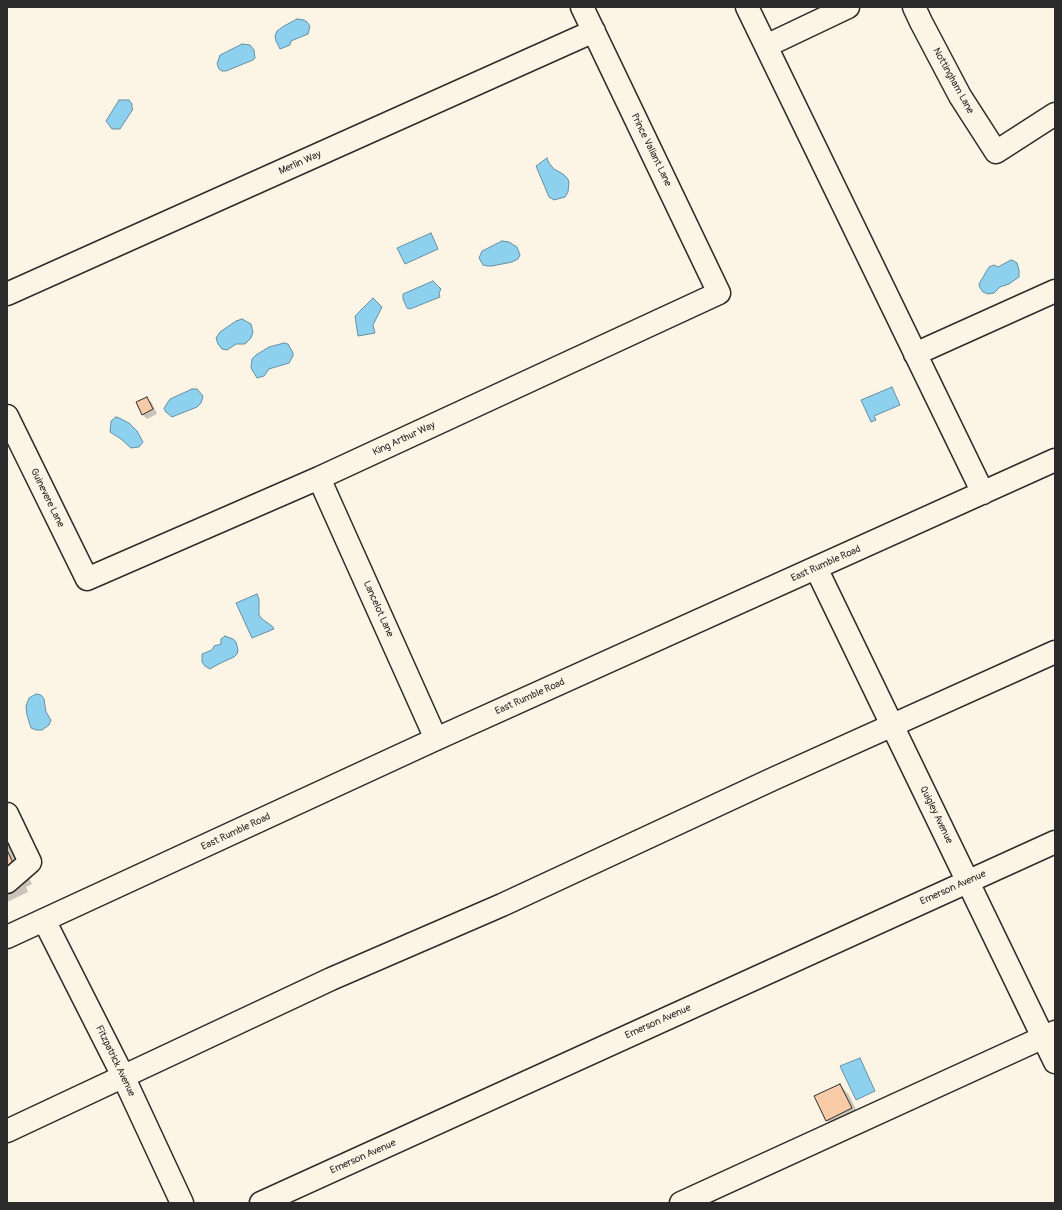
<!DOCTYPE html>
<style>
body{margin:0}
#map{position:relative;width:1062px;height:1210px;overflow:hidden;background:#fcf5e5;font-family:Pangolin,sans-serif}
canvas{display:block}
.frame{position:absolute;inset:0;border:8px solid #2b2b2b;pointer-events:none}
</style>
<div id="map">
<canvas width="1062" height="1210"></canvas>
<div class="frame"></div>
</div>
<script>
const ctx = document.querySelector('canvas').getContext('2d');
ctx.lineJoin = 'round';
function fillPath(path, color) {
  ctx.fillStyle = color;
  ctx.fill(path, 'evenodd');
}
function poly(rows) {
  const path = new Path2D();
  for (const r of rows) {
    path.moveTo(r[0], r[1]);
    for (let i = 2; i < r.length; i += 2) path.lineTo(r[i], r[i + 1]);
  }
  return path;
}
function strokePath(path, color, width, dash) {
  ctx.strokeStyle = color;
  ctx.lineWidth = width;
  ctx.lineCap = dash ? 'butt' : 'round';
  ctx.setLineDash(dash || []);
  ctx.stroke(path);
}
function write(font, color, halo, rows, align = 'center') {
  ctx.font = font + ' Pangolin,sans-serif';
  ctx.lineWidth = 3.5;
  ctx.setLineDash([]);
  ctx.textBaseline = 'middle';
  ctx.strokeStyle = halo;
  ctx.fillStyle = color;
  for (const [text, x, y, turn = 0] of rows) {
    ctx.save();
    ctx.translate(x, y);
    ctx.rotate((+turn || 0) * Math.PI / 180);
    ctx.textAlign = isNaN(turn) ? turn : align;
    if (halo) ctx.strokeText(text, 0, 0);
    ctx.fillText(text, 0, 0);
    ctx.restore();
  }
}
const water = poly([
 [297,19,304,20,307,22,310,26,308,34,291,41,290,45,280,49,276,41,275,36,277,31,284,26,297,19],
 [242,44,250,45,254,50,255,58,253,60,226,71,222,71,219,69,217,64,220,55,242,44],
 [119,100,129,100,132,104,132,108,133,109,120,129,112,129,106,121,119,100],
 [547,158,549,163,554,169,563,174,568,179,569,183,568,192,565,197,554,200,549,197,536,166,547,158],
 [431,233,438,249,405,264,397,248,431,233],
 [502,241,509,242,517,247,520,255,518,259,512,262,492,266,487,266,483,265,479,258,482,251,502,241],
 [1011,260,1014,261,1017,263,1019,270,1019,277,1009,284,1000,287,994,293,988,294,983,292,980,288,979,284,989,267,994,265,998,267,1011,260],
 [433,281,441,289,439,293,440,297,410,309,407,308,403,299,403,294,433,281],
 [373,298,382,307,373,325,375,333,358,336,355,316,373,298],
 [242,319,251,324,253,332,251,338,245,344,236,344,227,350,222,349,218,344,216,338,220,332,236,321,242,319],
 [284,343,288,344,293,353,293,356,289,363,269,369,264,376,257,378,251,368,252,359,256,355,269,347,284,343],
 [892,387,900,405,874,416,876,420,871,422,861,400,892,387],
 [192,389,197,389,203,396,201,403,197,407,172,417,166,412,164,409,166,405,170,399,192,389],
 [116,417,119,418,129,423,137,431,143,442,139,447,131,448,121,439,110,432,111,421,116,417],
 [257,594,259,599,259,615,262,619,272,626,274,629,252,638,236,603,257,594],
 [225,636,233,639,236,642,238,650,237,654,234,657,225,661,215,666,210,669,205,666,202,662,202,654,212,650,214,646,221,644,221,639,225,636],
 [36,694,41,695,44,699,46,712,51,720,49,725,42,730,36,730,31,728,27,715,26,706,29,698,36,694],
 [860,1058,875,1091,856,1100,840,1066,860,1058]
]);
const shadow = poly([
 [147,398,152,403,157,414,147,419,142,414],
 [7,832,32,884,26,887,28,892,7,902],
 [840,1085,849,1095,860,1118,836,1130,827,1120]
]);
const building = poly([
 [147,397,153,409,142,415,136,402,147,397],
 [7,850,14,865,7,875,7,850],
 [840,1084,852,1108,826,1121,814,1096,840,1084]
]);
const minor = poly([
 [747,7,983,493],
 [914,7,921,22,960,96,996,152,1055,114],
 [766,46,848,7],
 [7,294,594,31],
 [915,354,1055,291],
 [7,416,87,579,319,478,719,293,582,7],
 [319,478,436,739],
 [816,568,1055,1062],
 [7,814,30,862,7,882],
 [44,920,123,1076,182,1203],
 [7,937,436,739,1055,460],
 [7,1131,331,979,502,905,773,779,1055,652],
 [261,1203,1055,842],
 [681,1203,1055,1032]
]);
const streetNames = [
 ["Nottingham Lane",953,81,61],
 ["Prince Valiant Lane",651,150,64],
 ["Merlin Way",300,163,-24],
 ["King Arthur Way",404,439,-25],
 ["Guinevere Lane",47,498,64],
 ["East Rumble Road",826,564,-24],
 ["Lancelot Lane",378,609,66],
 ["East Rumble Road",530,697,-24],
 ["Quigley Avenue",936,815,64],
 ["East Rumble Road",236,832,-25],
 ["Emerson Avenue",953,888,-24],
 ["Emerson Avenue",658,1022,-24],
 ["Fitzpatrick Avenue",115,1061,64],
 ["Emerson Avenue",363,1157,-24]
];
fillPath(water, '#8ed1ef');
strokePath(water, '#668fa1', 1);
fillPath(shadow, '#0003');
fillPath(building, '#f8cba7');
strokePath(building, '#2b2b2b', 1);
strokePath(minor, '#2b2b2b', 25);
strokePath(minor, '#fcf5e5', 22);
write('10px', '#2b2b2b', '#fcf5e5', streetNames);
</script>
